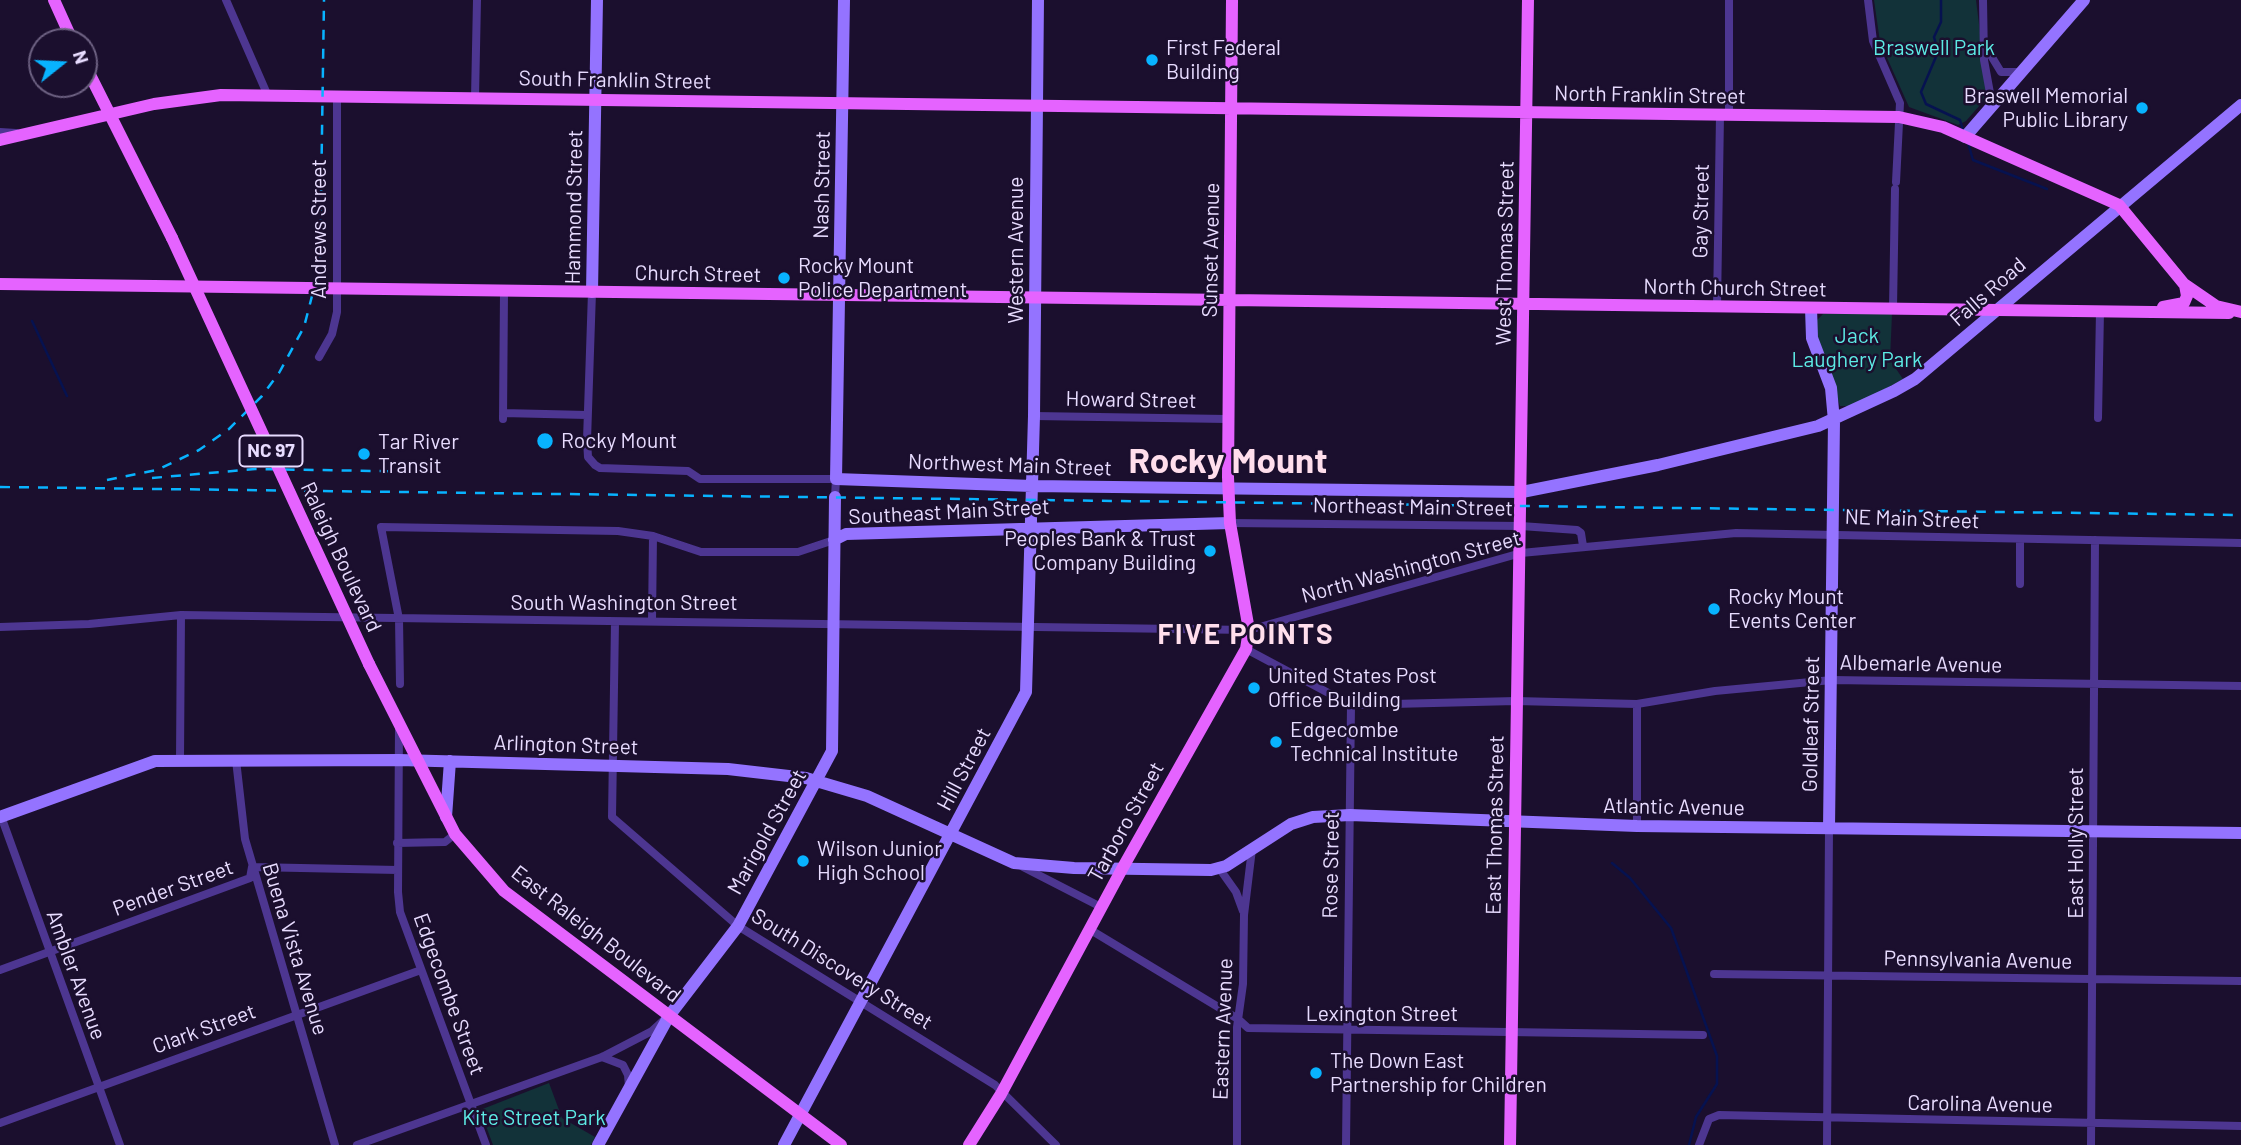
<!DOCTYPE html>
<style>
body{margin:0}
#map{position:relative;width:2241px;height:1145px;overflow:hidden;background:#1b0f2e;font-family:Barlow,sans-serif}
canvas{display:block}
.north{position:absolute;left:28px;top:28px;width:70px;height:70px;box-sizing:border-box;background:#1b0f2e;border:2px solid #6d6182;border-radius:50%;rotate:72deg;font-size:19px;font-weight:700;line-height:28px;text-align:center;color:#e8dcff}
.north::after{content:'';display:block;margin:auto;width:24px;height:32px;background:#08b3ff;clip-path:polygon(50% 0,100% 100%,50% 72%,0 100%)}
</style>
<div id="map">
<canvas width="2241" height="1145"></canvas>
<div class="north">N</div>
</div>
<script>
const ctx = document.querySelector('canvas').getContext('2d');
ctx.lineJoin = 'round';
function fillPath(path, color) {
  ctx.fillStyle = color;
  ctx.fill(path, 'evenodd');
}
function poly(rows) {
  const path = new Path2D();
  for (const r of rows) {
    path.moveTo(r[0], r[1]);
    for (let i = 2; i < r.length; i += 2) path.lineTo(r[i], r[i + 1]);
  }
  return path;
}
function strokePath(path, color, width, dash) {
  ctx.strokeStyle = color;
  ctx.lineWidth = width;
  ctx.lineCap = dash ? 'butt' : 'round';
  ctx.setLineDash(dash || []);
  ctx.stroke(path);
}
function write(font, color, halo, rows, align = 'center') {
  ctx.font = font + ' Barlow,sans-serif';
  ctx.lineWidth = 5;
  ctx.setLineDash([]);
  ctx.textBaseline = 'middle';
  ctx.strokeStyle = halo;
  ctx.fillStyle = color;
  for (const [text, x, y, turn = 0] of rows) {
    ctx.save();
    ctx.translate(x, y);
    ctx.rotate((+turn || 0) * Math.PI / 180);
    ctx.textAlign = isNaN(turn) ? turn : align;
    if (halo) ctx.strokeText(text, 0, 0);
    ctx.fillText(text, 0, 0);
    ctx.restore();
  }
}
const green = poly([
 [1874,0,1976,0,1988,96,1966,121,1958,125,1909,107,1880,42],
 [1823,314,1892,314,1890,360,1903,379,1855,406,1840,406,1817,334,1817,320],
 [549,1083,562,1118,595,1137,591,1145,493,1145,480,1110]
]);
const stream = poly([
 [1941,0,1941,22,1934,37,1938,52,1921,92,1926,104,1960,120,1963,130],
 [1968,143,1973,160,2047,189],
 [32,321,67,396],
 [1612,863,1630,878,1671,928,1717,1056,1717,1084,1696,1117,1689,1145]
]);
const street = poly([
 [226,0,268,96],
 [1729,0,1729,116],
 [1868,0,1873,41,1900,103,1896,182],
 [1983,0,1984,60,1992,104],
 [1987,49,2001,72,2020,72],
 [475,98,477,0],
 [0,132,16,133],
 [592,292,587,440,588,457,595,465,600,468,688,471,700,479,836,479,835,497],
 [1717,306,1720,115],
 [1893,308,1895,189],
 [319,357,332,334,337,312,337,97],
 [503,413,587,415],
 [1034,416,1227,419],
 [2098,418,2100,311],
 [503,419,504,292],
 [1230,523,1521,526,1577,530,1581,533,1583,546],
 [2020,539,2020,584],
 [652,621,653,536],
 [615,622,612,817,738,926,995,1085,1056,1145],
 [0,627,89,624,181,615,1249,630,1521,553,1736,533,2241,543],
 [1246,649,1351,705,1346,1145],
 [400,684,399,619,381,527,618,531,653,536,701,552,798,552,834,540],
 [1637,704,1637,826],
 [1351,705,1516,701,1637,704,1715,691,1832,680,2241,686],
 [399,726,398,892,400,912,486,1145],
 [180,759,181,615],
 [236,760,245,839,335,1145],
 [1,816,120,1145],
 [397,843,445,842,455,834],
 [1023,867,1101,907],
 [1219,868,1236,892,1243,911],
 [1089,929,1238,1019,1248,1028,1703,1035],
 [0,970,250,878,252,867,398,870],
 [1714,974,2241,981],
 [602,1057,623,1065,628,1075,629,1087],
 [0,1123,421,970],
 [357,1145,602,1057,652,1031,664,1020],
 [1237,1145,1237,1027,1243,984,1244,915,1252,849],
 [1699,1145,1709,1119,1719,1115,2241,1126],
 [1827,1145,1829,828],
 [2091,1145,2095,540]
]);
const secondary = poly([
 [844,0,836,479,1032,486,1522,492,1658,465,1818,426,1894,391,1915,379,2241,105],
 [1965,137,2084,0],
 [592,292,597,0],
 [1811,308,1812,338,1831,388,1834,421,1829,828],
 [834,540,846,534,1230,523],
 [0,817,155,761,399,760,728,769,806,778,867,796,1014,863,1074,868,1211,870,1226,866,1291,824,1313,817,1350,815,1637,826,2241,833],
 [446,817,450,761],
 [598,1145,669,1016,738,926,832,751,835,497],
 [784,1145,1026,692,1034,416,1038,0]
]);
const primary = poly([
 [54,0,73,42],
 [84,63,172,238],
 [0,140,154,104,221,95,1899,117,1943,127,2119,205,2184,284,2216,306,2241,312],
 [0,284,2229,313],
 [2163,307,2184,303,2187,296,2185,285],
 [369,664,455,834,504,891,841,1145],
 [969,1145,1001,1094,1122,869,1246,649,1249,630,1230,523,1228,477,1232,0],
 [1510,1145,1528,0]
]);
const rail = poly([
 [152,478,255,469,438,472],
 [107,480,157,470,199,450,229,429,262,396,279,373,304,327,320,265,324,0],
 [0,487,2241,515]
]);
const primaryBridge = poly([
 [172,238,369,664]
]);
const markers = [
 [1152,60,7,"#08b3ff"],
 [2142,108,7,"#08b3ff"],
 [784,278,7,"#08b3ff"],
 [545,441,9,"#08b3ff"],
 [364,454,7,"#08b3ff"],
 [1210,551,7,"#08b3ff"],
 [1714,609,7,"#08b3ff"],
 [1254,688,7,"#08b3ff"],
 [1276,742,7,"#08b3ff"],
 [803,861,7,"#08b3ff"],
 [1316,1073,7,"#08b3ff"]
];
const shields = [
 [271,451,63]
];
const shieldNames = [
 ["NC 97",271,451]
];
const poiNames = [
 ["First Federal",1166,48],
 ["Building",1166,72],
 ["Braswell Memorial",2128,96,"right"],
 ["Public Library",2128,120,"right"],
 ["Rocky Mount",798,266],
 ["Police Department",798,290],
 ["Rocky Mount",561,441],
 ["Tar River",378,442],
 ["Transit",378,466],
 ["Peoples Bank & Trust",1196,539,"right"],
 ["Company Building",1196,563,"right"],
 ["Rocky Mount",1728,597],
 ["Events Center",1728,621],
 ["United States Post",1268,676],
 ["Office Building",1268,700],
 ["Edgecombe",1290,730],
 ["Technical Institute",1290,754],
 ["Wilson Junior",817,849],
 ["High School",817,873],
 ["The Down East",1330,1061],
 ["Partnership for Children",1330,1085]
];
const parkNames = [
 ["Braswell Park",1934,48],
 ["Jack",1857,336],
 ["Laughery Park",1857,360],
 ["Kite Street Park",534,1118]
];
const streetNames = [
 ["South Franklin Street",615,80,1],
 ["North Franklin Street",1650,95,1],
 ["Nash Street",822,185,-89],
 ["Hammond Street",574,207,-89],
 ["Gay Street",1701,211,-89],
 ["Andrews Street",319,229,-90],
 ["Western Avenue",1016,250,-90],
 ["Sunset Avenue",1211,250,-89],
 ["West Thomas Street",1505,253,-89],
 ["Church Street",698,274,1],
 ["North Church Street",1735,288,1],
 ["Falls Road",1988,292,-41],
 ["Howard Street",1131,400,1],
 ["Northwest Main Street",1010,465,2],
 ["Northeast Main Street",1413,507,1],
 ["Southeast Main Street",949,512,-3],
 ["NE Main Street",1912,519,2],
 ["Raleigh Boulevard",341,557,65],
 ["North Washington Street",1411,567,-15],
 ["South Washington Street",624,603],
 ["Albemarle Avenue",1921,664,1],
 ["Goldleaf Street",1811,724,-89],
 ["Arlington Street",566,745,2],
 ["Hill Street",964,769,-62],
 ["Atlantic Avenue",1674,807,1],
 ["Tarboro Street",1126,822,-61],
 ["East Thomas Street",1495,825,-89],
 ["Marigold Street",767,832,-61],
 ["East Holly Street",2076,843,-90],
 ["Rose Street",1331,865,-89],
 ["Pender Street",173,888,-20],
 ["East Raleigh Boulevard",596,934,38],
 ["Buena Vista Avenue",295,949,73],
 ["Pennsylvania Avenue",1978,960,1],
 ["South Discovery Street",842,969,32],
 ["Ambler Avenue",76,975,70],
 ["Edgecombe Street",449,994,70],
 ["Lexington Street",1382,1014],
 ["Clark Street",204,1029,-20],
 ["Eastern Avenue",1223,1029,-88],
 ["Carolina Avenue",1980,1104,1]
];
const districtNames = [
 ["FIVE POINTS",1246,635]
];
const townNames = [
 ["Rocky Mount",1228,461]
];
fillPath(green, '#123239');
strokePath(stream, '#061250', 2.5);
strokePath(street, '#4d3691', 8);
strokePath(secondary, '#9473ff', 12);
strokePath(primary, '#e563ff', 12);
strokePath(rail, '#08b3ff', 2.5, [10, 9]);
strokePath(primaryBridge, '#e563ff', 12);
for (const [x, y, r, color] of markers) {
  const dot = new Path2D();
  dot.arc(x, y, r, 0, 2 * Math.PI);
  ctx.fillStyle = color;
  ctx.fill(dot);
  strokePath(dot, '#1b0f2e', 2.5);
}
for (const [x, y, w] of shields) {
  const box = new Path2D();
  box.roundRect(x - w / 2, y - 15.5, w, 31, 5);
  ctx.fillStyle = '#1b0f2e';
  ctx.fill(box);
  strokePath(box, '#e8dcff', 2);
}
write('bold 19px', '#e8dcff', null, shieldNames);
write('21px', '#e8dcff', '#1b0f2e', poiNames, 'left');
write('21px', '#5debe5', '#1b0f2e', parkNames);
write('21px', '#e8dcff', '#1b0f2e', streetNames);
ctx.letterSpacing = '2px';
write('bold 28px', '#ffdeec', '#1b0f2e', districtNames);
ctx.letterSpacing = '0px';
write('bold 35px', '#ffdeec', '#1b0f2e', townNames);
</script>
